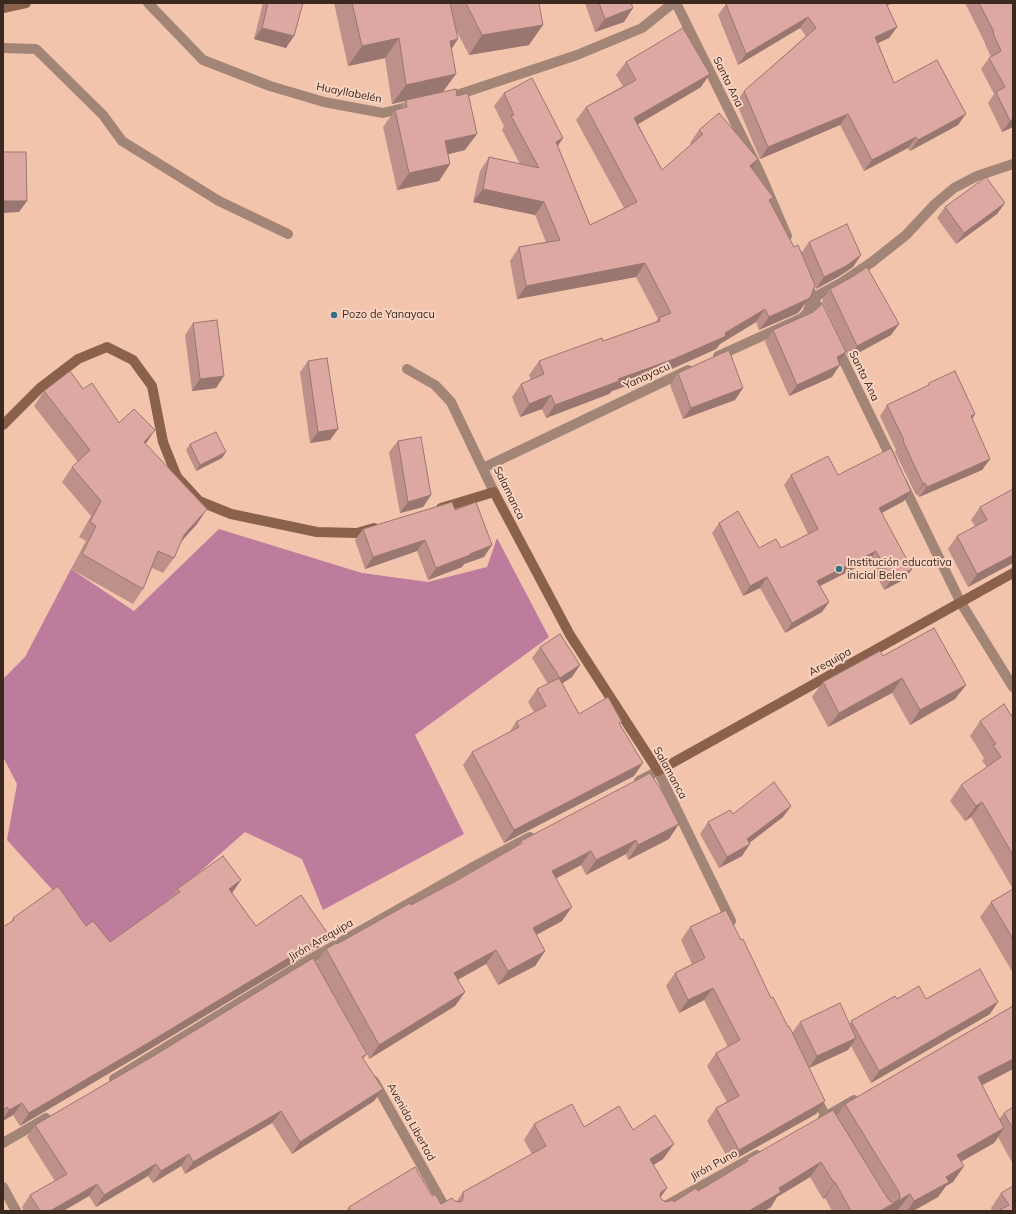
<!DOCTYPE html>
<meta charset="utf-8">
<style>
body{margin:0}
#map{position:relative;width:1016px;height:1214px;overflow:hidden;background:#f2c4ac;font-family:Mulish,sans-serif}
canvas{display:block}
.frame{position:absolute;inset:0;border:4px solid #3b2920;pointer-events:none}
</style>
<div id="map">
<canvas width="1016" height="1214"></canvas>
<div class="frame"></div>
</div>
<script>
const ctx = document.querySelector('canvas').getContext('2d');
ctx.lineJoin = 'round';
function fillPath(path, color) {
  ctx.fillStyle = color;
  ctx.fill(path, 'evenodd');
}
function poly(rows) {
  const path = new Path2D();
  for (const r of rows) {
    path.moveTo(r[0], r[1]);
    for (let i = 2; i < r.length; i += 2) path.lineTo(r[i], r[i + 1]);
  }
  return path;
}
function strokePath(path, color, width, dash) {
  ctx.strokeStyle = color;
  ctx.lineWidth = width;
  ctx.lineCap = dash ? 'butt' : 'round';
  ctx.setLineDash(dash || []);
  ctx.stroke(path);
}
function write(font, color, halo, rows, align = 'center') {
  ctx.font = font + ' Mulish,sans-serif';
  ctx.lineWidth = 4;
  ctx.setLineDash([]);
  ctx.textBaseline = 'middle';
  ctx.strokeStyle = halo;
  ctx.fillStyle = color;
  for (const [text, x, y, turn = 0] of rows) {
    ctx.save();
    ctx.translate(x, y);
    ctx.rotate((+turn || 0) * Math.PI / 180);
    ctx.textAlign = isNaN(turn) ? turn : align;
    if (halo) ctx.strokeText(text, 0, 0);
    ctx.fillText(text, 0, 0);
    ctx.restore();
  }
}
const forest = poly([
 [219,529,362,573,428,582,487,567,497,538,549,637,415,735,464,834,323,910,302,859,245,832,109,952,7,840,17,784,3,757,3,679,25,657,71,569,134,611]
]);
const minor = poly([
 [148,3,203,60,270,86,324,102,383,113,407,107],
 [676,3,760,173,787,236],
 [3,48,36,49,103,115,122,141,219,201,288,234],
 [445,99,577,55,642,28,673,3],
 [806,282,824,320],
 [836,345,893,462],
 [718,356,802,318,807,313,813,298,841,283,872,262,906,235,935,204,954,188,977,176,1013,164],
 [407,369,435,385,451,402,494,492],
 [483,468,688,370],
 [902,482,961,603,1013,687],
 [639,781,658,771,731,921],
 [114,1079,307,961,471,868,530,837],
 [374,1081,447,1211],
 [815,1096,831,1126],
 [823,1118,854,1100],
 [3,1143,46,1118],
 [3,1187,16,1211],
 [656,1211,757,1155]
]);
const secondary = poly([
 [3,8,26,3],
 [3,425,40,388,78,359,107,347,133,360,152,386,163,442,177,477,199,501,231,514,317,532,357,533,374,528],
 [441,508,494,492,570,635,658,771,1013,573]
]);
const wall = poly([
 [263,3,303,3,286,48,254,39],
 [334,3,539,3,529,45,469,55,456,30,443,92,465,150,448,154,450,164,439,181,397,190,383,127,395,110,400,109,405,101,392,104,385,58,348,66],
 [585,3,631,3,624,22,595,32],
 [965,3,1013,3,1013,127,1002,132,988,103,994,94,981,69,989,58,991,57,985,44,985,43],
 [726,4,887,5,897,27,889,38,878,43,894,83,958,125,910,151,908,148,864,171,840,125,760,159,736,102,744,91,806,36,800,28,738,65,718,15],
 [626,62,701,87,638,124,662,170,691,145,690,143,699,130,751,168,794,247,802,252,809,242,861,255,853,267,838,277,816,289,815,286,801,309,798,313,759,330,756,322,720,344,716,349,665,372,612,391,609,394,546,418,542,409,520,417,512,397,521,384,531,380,529,375,539,361,603,341,655,322,658,319,636,277,517,299,510,261,519,247,546,242,535,215,473,202,480,171,489,157,520,164,502,130,504,126,494,106,504,93,563,138,558,146,590,225,624,208,576,120,586,107,623,86,616,75],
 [1005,203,997,214,956,244,937,218,945,207],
 [830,289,899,324,891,335,849,358,822,301],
 [822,303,846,352,839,362,832,377,789,396,765,342,773,330,813,312],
 [193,323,216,388,192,391,185,335],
 [308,361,338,429,330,440,310,443,300,372],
 [678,373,743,388,735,400,683,419,670,385],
 [929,383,975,414,972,419,990,459,982,470,919,497,917,494,916,495,895,452,896,450,880,416,887,405,927,386],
 [83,389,119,423,145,444,197,524,181,542,174,558,163,573,152,568,143,589,133,604,71,569,86,541,79,537,91,516,62,482,72,467,78,462,34,406,44,391],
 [398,441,431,495,423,507,400,513,389,452],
 [190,444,222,458,196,471,186,450],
 [791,475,838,475,904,501,882,513,905,579,884,590,869,561,820,586,829,602,822,612,785,633,760,588,743,596,712,533,719,523,759,548,781,548,808,534,784,485],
 [1013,489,1013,563,968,587,948,549,957,536,975,526,971,520,980,507],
 [455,510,484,557,464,564,462,567,428,580,417,551,365,569,355,540,363,529],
 [540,647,580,665,572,677,562,683,579,714,620,724,634,776,504,843,463,765,472,752,509,733,516,722,534,712,528,702,537,689,548,684,532,658],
 [883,656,966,685,955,699,910,725,892,693,828,727,812,697,823,682],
 [1013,718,1013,973,980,917,991,902,1013,889,971,817,965,821,950,801,961,785,987,767,982,761,984,758,970,736,980,721],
 [791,806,783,817,749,843,742,856,719,868,700,834,708,822,733,814],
 [669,839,628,860,626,854,586,875,581,865,556,878,562,921,536,935,545,951,535,966,498,985,486,964,458,980,465,992,455,1006,369,1059,367,1054,363,1059,383,1089,374,1101,292,1154,272,1123,185,1174,181,1166,153,1183,148,1176,96,1207,89,1196,63,1211,24,1211,22,1207,30,1195,55,1181,27,1137,35,1125,316,963,326,949,337,944,411,905,517,846,521,841],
 [241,880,232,893,256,926,328,934,319,947,140,1055,20,1126,13,1115,3,1121,3,927,11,922,13,918,86,926,110,942,171,898,177,889],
 [690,927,771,998,792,1033,800,1022,850,1024,851,1021,897,999,926,999,990,1014,871,1083,851,1046,848,1050,809,1068,825,1101,816,1114,730,1162,707,1121,716,1108,727,1102,707,1066,716,1053,728,1047,704,1000,679,1013,666,986,675,973,692,964,681,940],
 [1013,1006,1013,1069,982,1085,999,1119,1004,1113,1013,1107,1013,1164,998,1137,994,1143,961,1162,964,1166,953,1182,946,1186,938,1197,913,1211,900,1211,899,1209,896,1211,832,1211,825,1198,823,1199,810,1177,777,1197,771,1207,764,1211,346,1211,349,1207,432,1196,441,1204,457,1201,463,1192,532,1154,524,1140,534,1124,633,1130,663,1159,653,1165,661,1199,666,1202,674,1202,698,1191,743,1163,747,1159,837,1116,845,1104],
 [1001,1193,1013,1211,992,1211,991,1208]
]);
const shadedWall = poly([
 [882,3,893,3,876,10],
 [633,8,624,22,595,32,605,19],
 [808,17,800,28,738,65,746,54],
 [543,25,529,45,469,55,482,35],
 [897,27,889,38,867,48,875,37],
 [262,28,294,36,286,48,254,39],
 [399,38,385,58,348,66,362,46],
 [458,39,445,59,450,41],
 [456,74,442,93,406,100,405,101,392,104,406,85],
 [710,74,701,87,625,132,634,118],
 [848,114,840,125,760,159,768,147],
 [966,114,958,125,910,151,918,140],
 [1013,119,1013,127,1002,132,1010,121],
 [477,134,465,150,433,158,445,141],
 [916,137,908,148,864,171,872,160],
 [563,138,554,151,556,142],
 [758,159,749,172,750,166],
 [450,164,439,181,397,190,409,173],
 [483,189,544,202,535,215,473,202],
 [3,201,27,201,19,212,3,213],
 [1005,203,997,214,956,244,964,233],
 [861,255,853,267,838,277,816,289,824,277],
 [645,263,636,277,517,299,526,286],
 [811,296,801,309,798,313,759,330,769,317],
 [765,309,756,322,720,344,716,349,665,372,612,391,609,394,546,418,555,405,725,333],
 [899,324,891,335,849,358,857,346],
 [846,352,838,364,837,357],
 [840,365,832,377,789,396,797,385],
 [224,376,216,388,192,391,200,379],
 [743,388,735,400,683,419,691,408],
 [551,395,542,409,520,417,529,404],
 [975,414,968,425,971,416],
 [338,429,330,440,310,443,318,432],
 [155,430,145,445,144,442],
 [226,452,222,458,196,471,200,465],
 [990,459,982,470,919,497,927,487],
 [925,483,917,494,916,495,923,484],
 [911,491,904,501,872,518,879,508],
 [431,495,423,507,400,513,408,502],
 [207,509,197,524,173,550,184,535],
 [425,540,417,551,365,569,373,557],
 [492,545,484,557,464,564,462,567,428,580,436,568,470,554],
 [876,551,869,561,810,591,817,581],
 [1013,555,1013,563,968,587,977,574],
 [912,569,905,579,884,590,891,580],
 [767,577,760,588,743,596,750,586],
 [829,602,822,612,785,633,792,623],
 [580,665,572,677,552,690,560,678],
 [902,678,892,693,828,727,839,713],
 [966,685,955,699,910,725,920,710],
 [643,763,634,776,504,843,514,830],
 [982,802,971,817,965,821,976,806],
 [791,806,783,817,744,847,750,844,742,856,719,868,727,857,747,839],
 [679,824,669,839,628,860,638,845],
 [636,840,626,854,586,875,596,860],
 [591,851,581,865,542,886,552,871],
 [241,880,232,893,229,889],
 [572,907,562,921,523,942,533,928],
 [328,934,319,947,140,1055,20,1126,29,1113],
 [496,950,486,964,444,987,454,973],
 [545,951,535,966,498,985,508,971],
 [713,988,704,1000,679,1013,688,1000],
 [465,992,455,1006,369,1059,379,1045],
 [998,1002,990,1014,871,1083,879,1071],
 [856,1038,848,1050,809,1068,817,1056],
 [1013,1059,1013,1069,967,1093,978,1077],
 [383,1089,374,1101,292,1154,300,1142],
 [825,1101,816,1114,730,1162,739,1150],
 [22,1103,13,1115,3,1121,3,1118,9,1110],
 [281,1111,272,1123,185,1174,193,1162],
 [1004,1128,994,1143,946,1170,957,1155],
 [674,1144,663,1159,639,1174,650,1159],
 [189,1154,181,1166,153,1183,161,1171],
 [821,1162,810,1177,777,1197,771,1207,764,1211,749,1211,779,1188],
 [156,1164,148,1176,96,1207,104,1195],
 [964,1166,953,1182,946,1186,938,1197,913,1211,907,1211,914,1201,946,1177],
 [835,1182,825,1198,823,1199,834,1183],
 [97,1184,89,1196,63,1211,50,1211],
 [667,1188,656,1204,661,1192],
 [910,1194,899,1209,896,1211,880,1211]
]);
const building = poly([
 [268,3,303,3,294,36,262,28,268,3],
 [352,3,450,3,458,39,450,41,456,74,406,85,399,38,362,46,352,3],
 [466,3,539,3,543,25,482,35,466,3],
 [599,3,631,3,633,8,605,19,599,3],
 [727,3,886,3,897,27,875,37,894,83,937,60,966,114,918,140,916,137,872,160,848,114,768,147,744,91,816,28,808,17,746,54,726,4,727,3],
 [979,3,1013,3,1013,119,1010,121,996,92,1005,87,989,58,1001,51,993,33,994,32,979,3],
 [683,28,710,74,634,118,662,170,703,134,699,130,719,113,758,159,750,166,773,197,769,200,794,247,798,245,815,285,811,296,808,299,769,317,765,309,725,333,726,336,674,359,618,379,619,381,555,405,551,395,529,404,521,384,544,374,539,361,602,338,603,341,660,321,659,318,671,313,645,263,526,286,519,247,560,240,544,202,483,189,489,157,539,168,511,116,514,115,504,93,532,78,563,138,556,142,590,225,637,202,586,107,636,80,626,62,683,28],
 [456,89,457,96,468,93,477,134,445,141,450,164,409,173,395,110,407,107,406,100,456,89],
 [3,152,26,152,27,201,3,201,3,152],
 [986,177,1005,203,964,233,945,207,986,177],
 [847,224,861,255,846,266,824,277,809,242,847,224],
 [867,267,899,324,857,346,830,289,852,277,867,267],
 [822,303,846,352,837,357,840,365,797,385,773,330,813,312,820,306,822,303],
 [217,320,224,376,200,379,193,323,217,320],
 [729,350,743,388,691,408,678,373,729,350],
 [327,358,338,429,318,432,308,361,327,358],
 [70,371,83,389,92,383,119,423,134,409,155,430,144,442,207,509,184,535,174,558,158,551,143,589,82,554,96,526,90,522,101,501,72,467,90,450,44,391,70,371],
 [955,371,975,414,971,416,990,459,927,487,925,483,923,484,903,441,904,440,887,405,929,385,929,383,955,371],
 [216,432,226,452,200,465,190,444,216,432],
 [421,437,431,495,408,502,398,441,421,437],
 [891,448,911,491,879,508,912,569,891,580,876,551,817,581,829,602,792,623,767,577,750,586,719,523,738,511,759,548,776,539,781,548,818,529,791,475,828,456,838,475,891,448],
 [1013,489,1013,555,977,574,957,536,987,520,980,507,1013,489],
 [452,502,455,510,476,502,492,545,470,554,470,555,436,568,425,540,373,557,363,529,452,502],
 [934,628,966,685,920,710,902,678,839,713,823,682,880,651,883,656,934,628],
 [560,634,580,665,560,678,540,647,560,634],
 [559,678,579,714,608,697,622,722,619,723,643,763,514,830,472,752,519,727,516,722,546,706,537,689,559,678],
 [1004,704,1013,718,1013,855,982,802,976,806,961,785,1001,757,993,745,996,744,980,721,1004,704],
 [650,773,663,793,679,824,638,845,636,840,596,860,591,851,552,871,572,907,533,928,545,951,508,971,496,950,454,973,465,992,379,1045,326,949,336,943,337,944,410,903,411,905,456,881,522,843,521,841,650,773],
 [774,782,791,806,747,839,750,844,727,857,708,822,730,810,733,814,774,782],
 [223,856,241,880,229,889,256,926,301,895,328,934,148,1043,29,1113,22,1103,9,1110,7,1107,3,1110,3,927,14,920,13,918,58,886,86,926,93,921,110,942,180,892,177,889,223,856],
 [1013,889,1013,939,991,902,1013,889],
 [726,910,741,940,743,939,771,998,773,997,788,1027,789,1026,825,1101,739,1150,716,1108,739,1096,716,1053,740,1040,713,988,688,1000,675,973,705,958,690,927,726,910],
 [313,958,367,1054,362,1057,383,1089,300,1142,281,1111,193,1162,189,1154,161,1171,156,1164,104,1195,97,1184,50,1211,40,1211,30,1195,67,1174,35,1125,155,1055,313,958],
 [980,969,998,1002,879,1071,851,1021,895,996,897,999,919,986,926,999,980,969],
 [840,1003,856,1038,817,1056,800,1022,840,1003],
 [1013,1006,1013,1059,978,1077,1004,1128,957,1155,964,1166,946,1177,949,1182,914,1201,910,1194,880,1211,851,1211,835,1182,834,1183,821,1162,779,1188,781,1192,749,1211,351,1211,349,1207,415,1167,432,1196,435,1194,441,1204,452,1198,455,1201,461,1202,463,1199,463,1192,546,1146,534,1124,572,1104,584,1127,619,1106,633,1130,655,1115,674,1144,650,1159,667,1188,661,1192,660,1195,661,1199,666,1202,673,1200,674,1202,696,1188,698,1191,748,1161,747,1159,833,1110,888,1199,891,1202,894,1202,897,1201,900,1198,899,1192,845,1104,1013,1006],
 [1013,1107,1013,1129,1004,1113,1013,1107],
 [1013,1186,1013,1211,998,1211,1009,1205,1001,1193,1013,1186]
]);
const markers = [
 [334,315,4,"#346e87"],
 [839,569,4,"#346e87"]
];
const streetNames = [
 ["Santa Ana",728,82,64],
 ["Huayllabelén",349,93,11],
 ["Yanayacu",647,376,-25],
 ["Santa Ana",864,376,64],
 ["Salamanca",509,493,64],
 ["Arequipa",830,662,-29],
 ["Salamanca",670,773,61],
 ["Jirón Arequipa",321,940,-30],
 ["Avenida Libertad",411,1122,61],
 ["Jirón Puno",714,1165,-29]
];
const poiNames = [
 ["Pozo de Yanayacu",342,315],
 ["Institución educativa",847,563],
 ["inicial Belen",847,576]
];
fillPath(forest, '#be7c9d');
strokePath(minor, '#a28576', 10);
strokePath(secondary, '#8a614b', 10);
fillPath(wall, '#bd908a');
fillPath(shadedWall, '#9a7671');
fillPath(building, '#dca8a1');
strokePath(building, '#9a7671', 1);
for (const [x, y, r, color] of markers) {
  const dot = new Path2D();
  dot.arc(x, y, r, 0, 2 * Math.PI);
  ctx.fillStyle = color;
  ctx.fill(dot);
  strokePath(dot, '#f9d3c0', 1.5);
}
write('11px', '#3b2920', '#f9d3c0', streetNames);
write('11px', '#3b2920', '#f9d3c0', poiNames, 'left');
</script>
